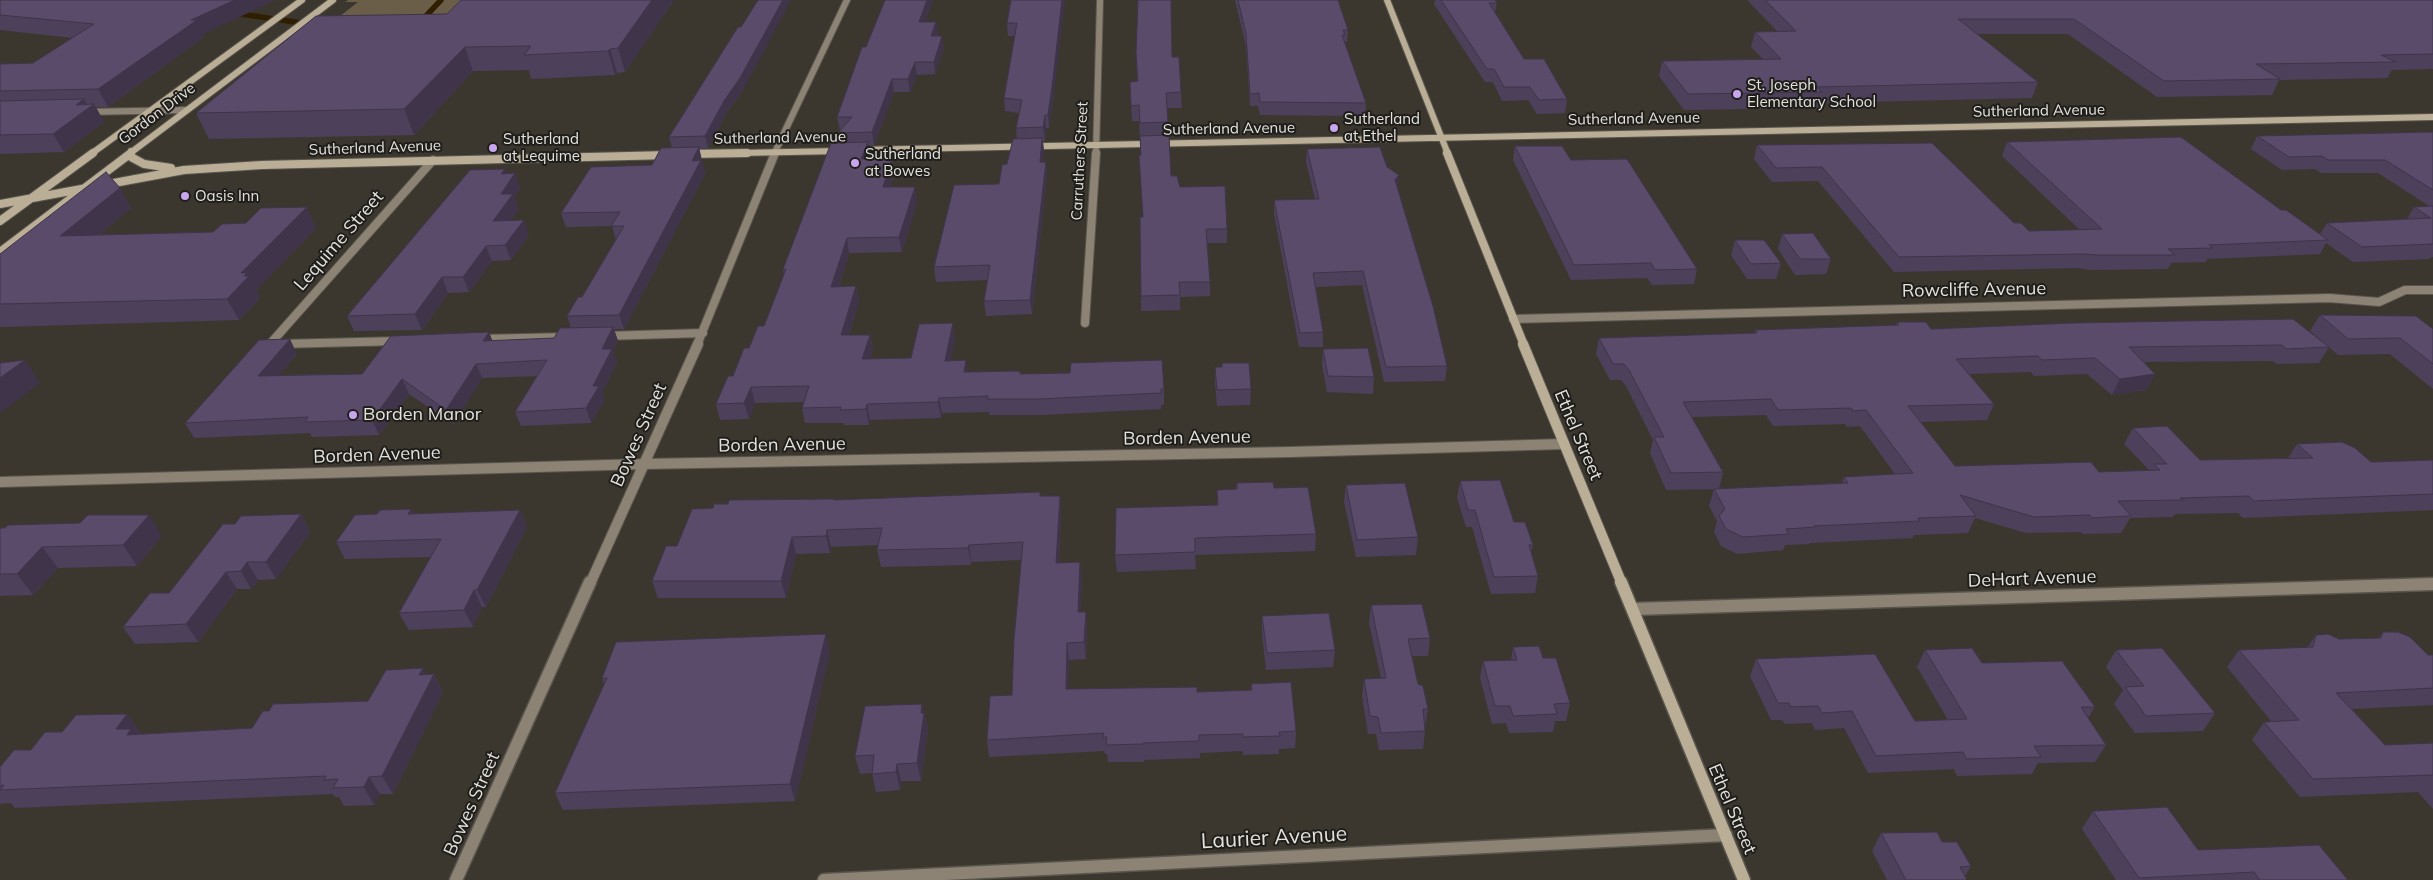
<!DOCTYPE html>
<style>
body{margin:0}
canvas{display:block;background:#3b372f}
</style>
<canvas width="2433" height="880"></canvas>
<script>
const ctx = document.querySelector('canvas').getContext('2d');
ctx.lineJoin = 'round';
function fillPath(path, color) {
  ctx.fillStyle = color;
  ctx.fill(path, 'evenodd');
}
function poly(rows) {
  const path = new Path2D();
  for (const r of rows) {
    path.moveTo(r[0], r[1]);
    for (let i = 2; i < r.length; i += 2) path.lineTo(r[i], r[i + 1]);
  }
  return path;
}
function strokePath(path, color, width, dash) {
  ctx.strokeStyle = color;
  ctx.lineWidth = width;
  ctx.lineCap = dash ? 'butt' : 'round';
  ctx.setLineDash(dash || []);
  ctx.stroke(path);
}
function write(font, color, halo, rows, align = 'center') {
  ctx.font = font + ' Mulish,sans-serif';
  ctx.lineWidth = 4;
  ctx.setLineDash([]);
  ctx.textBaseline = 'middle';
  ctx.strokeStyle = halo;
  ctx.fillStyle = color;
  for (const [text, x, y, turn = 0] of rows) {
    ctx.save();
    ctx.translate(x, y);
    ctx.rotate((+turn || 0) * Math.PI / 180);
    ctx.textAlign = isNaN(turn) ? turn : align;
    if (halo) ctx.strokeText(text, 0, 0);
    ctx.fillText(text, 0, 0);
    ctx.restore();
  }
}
const green = poly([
 [348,0,479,0,421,25,330,24,358,2,345,2]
]);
const stream = poly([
 [234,13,308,24],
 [420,19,424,18,441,0]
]);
const streetFar3 = poly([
 [86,112,185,110],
 [774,154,847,0],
 [1096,154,1100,0]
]);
const streetFar2 = poly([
 [1513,319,2329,298,2379,302,2405,290,2433,290],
 [1085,323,1096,153],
 [604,336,703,333],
 [479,339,567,337],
 [270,344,433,160],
 [279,344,399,341],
 [697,345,775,153]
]);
const streetFar1 = poly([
 [0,482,644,464,1290,452,1564,444],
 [590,584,698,344]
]);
const street = poly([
 [1633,609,2433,584],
 [456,880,590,582],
 [824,880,1726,835]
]);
const secondaryFar3 = poly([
 [1387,0,1448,154],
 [857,150,2433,117],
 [131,151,131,154],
 [91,154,302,0],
 [129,154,333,0],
 [687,154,840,151]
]);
const secondaryFar2 = poly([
 [131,153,131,157,144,164,171,168],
 [1447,153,1524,345],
 [687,154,747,153],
 [0,204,184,170,262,165,670,155],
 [0,221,93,153],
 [0,252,131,153]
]);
const secondaryFar1 = poly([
 [1523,344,1622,584]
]);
const secondary = poly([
 [1621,582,1744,880]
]);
const wall = poly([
 [0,0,203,34,204,37,108,107,96,107,104,122,64,152,0,154,0,64,33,63,73,38,0,30],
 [674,0,625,72,617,73,615,75,531,79,529,70,473,71,414,135,209,139,196,113,447,14],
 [885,0,933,0,925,22,936,22,938,34,937,36,944,48,935,74,917,75,910,92,894,92,874,145,868,145,870,155,869,158,894,172,890,187,917,201,902,252,849,253,839,287,856,286,859,301,849,335,870,335,873,350,870,359,911,358,955,339,950,361,968,372,1020,371,1020,374,1164,389,1164,405,1161,405,1161,409,1041,415,989,415,989,412,942,413,941,418,870,420,869,425,844,425,843,423,805,423,802,408,804,402,755,403,749,419,720,420,716,404,749,348,764,326,784,274,783,269,840,142,838,133,840,131,837,117],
 [1011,0,1054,93,1049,128,1046,128,1045,141,1043,141,1044,151,1042,162,1046,162,1047,175,1032,314,986,316,984,301,988,280,936,282,934,267,999,184,1017,139,1016,128,1019,113,1005,111,1004,98,1015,36,1008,36,1007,23],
 [1235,0,1338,0,1348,30,1347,42,1344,42,1366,103,1365,116,1260,115,1258,106,1250,106,1246,46],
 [1435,0,1495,0,1497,3,1495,12,1524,59,1567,99,1565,113,1537,114,1528,100,1502,101,1493,82,1485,82,1434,4],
 [1747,0,2433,0,2433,69,2392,70,2387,78,2279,80,2272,95,2157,97,2068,34,1977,34,2038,82,2032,98,1819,103,1818,108,1684,110,1659,76,1662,61,1763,59,1751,47,1755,32,1777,31],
 [1136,53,1172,57,1181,92,1182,108,1167,108,1171,176,1180,187,1227,229,1227,243,1207,243,1210,282,1210,296,1180,297,1180,310,1141,311,1141,296,1143,217,1139,155,1141,155,1140,139,1139,121,1132,121,1130,82,1137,81],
 [743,90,727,112,708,148,699,149,705,174,624,329,614,329,618,341,613,351,617,363,602,393,604,400,591,423,521,426,515,412,537,376,482,378,453,424,409,394,379,435,312,437,310,433,194,438,185,423,297,354,279,375,362,374,489,332,492,341,554,338,571,328,567,316,582,297,616,240,612,226,566,227,561,213,652,165,672,148,669,137],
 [2433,132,2433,257,2431,257,2430,259,2353,262,2326,243,2320,254,2207,259,2206,262,2171,263,2168,269,2090,270,2078,268,1894,272,1818,181,1772,182,1754,159,1757,145,2014,223,2029,231,2080,230,2002,156,2007,142,2281,210,2320,234,2327,223,2407,219,2414,207,2429,206,2378,173,2321,173,2315,169,2282,170,2251,149,2257,136],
 [1515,146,1571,160,1697,269,1694,284,1652,285,1647,278,1571,280,1513,160],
 [1307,149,1387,167,1398,188,1398,189,1447,366,1445,381,1384,382,1362,285,1316,287,1323,332,1323,347,1299,347,1274,214,1274,200,1315,199,1306,162],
 [515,173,520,188,514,197,519,209,510,221,529,235,511,260,492,261,469,292,448,293,422,330,354,331,347,316],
 [120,188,131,208,99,235,213,232,316,228,256,290,260,298,239,320,0,327,0,254],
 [1782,234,1831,259,1826,274,1795,275,1778,249],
 [1735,240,1781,263,1776,279,1747,279,1731,255],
 [2320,315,2433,329,2433,389,2390,354,2338,355,2310,331],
 [1897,322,1931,329,2329,347,2319,363,2277,364,2272,361,2144,362,2155,374,2146,390,2112,395,2087,374,2034,376,2031,372,1969,374,1994,404,1987,420,1920,422,1955,466,2099,472,2149,470,2124,444,2133,428,2200,460,2288,458,2297,444,2371,462,2433,460,2433,510,2243,518,2238,513,2175,514,2173,517,2130,518,2121,533,2082,534,2081,532,2026,533,1975,518,1968,533,1914,535,1913,538,1810,543,1809,544,1785,545,1783,550,1737,554,1721,546,1714,532,1717,521,1709,506,1714,489,1842,483,1844,477,1895,474,1860,426,1847,427,1845,424,1773,426,1766,415,1692,417,1723,472,1719,489,1666,490,1650,453,1653,440,1626,386,1621,380,1610,380,1596,354,1599,338,1754,333,1755,330,1896,325],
 [1323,349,1374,377,1373,394,1327,392,1322,365],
 [1215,367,1251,389,1250,405,1217,406,1215,383],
 [1460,481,1514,522,1533,545,1531,553,1538,576,1535,593,1491,594,1472,527,1466,527,1457,498],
 [1237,483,1274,488,1316,534,1315,551,1195,555,1196,569,1117,572,1115,555,1217,505,1217,490,1236,489],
 [1346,485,1418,537,1416,555,1356,557,1344,502],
 [1060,496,1061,512,1059,563,1082,579,1080,612,1086,612,1087,629,1086,659,1069,660,1068,689,1197,692,1251,690,1251,684,1296,731,1295,748,1279,749,1279,754,1243,755,1243,751,1200,753,1200,758,1144,760,1144,762,1108,762,1107,754,1105,754,1104,751,989,757,987,740,1012,695,1021,560,971,562,971,565,881,567,877,550,878,545,831,547,830,553,796,554,786,598,658,598,652,581,677,546,713,508,834,499,834,500],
 [411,509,414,514,520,510,527,527,486,607,482,607,473,627,409,630,399,613,431,557,345,559,336,542,377,514],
 [301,514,310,532,276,579,258,580,251,589,237,589,198,642,135,644,123,627,169,593,235,524],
 [0,528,162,536,137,566,58,568,33,595,0,596],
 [1371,605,1430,638,1428,656,1412,656,1418,684,1428,709,1425,727,1425,731,1423,749,1379,750,1376,734,1368,734,1362,696,1364,679,1381,678,1369,623],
 [1262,616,1335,650,1333,667,1266,670,1262,633],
 [2383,632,2428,655,2433,655,2433,705,2352,709,2385,745,2433,743,2433,809,2418,792,2300,797,2252,740,2264,722,2272,722,2227,667,2239,650,2307,648,2316,635,2339,639,2379,638],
 [1513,647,1543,658,1570,703,1566,721,1555,721,1553,732,1509,733,1506,723,1492,724,1480,678,1483,661,1511,660],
 [1925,650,1982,663,2095,707,2088,718,2106,745,2095,762,2038,763,2032,774,1957,776,1954,769,1868,773,1844,728,1815,730,1812,723,1785,724,1782,720,1771,720,1750,676,1756,659,1915,721,1948,720,1917,667],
 [2116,650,2215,713,2203,731,2135,733,2114,704,2123,690,2106,667],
 [830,651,795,801,563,810,555,793,604,684,602,678],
 [423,668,426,675,434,674,443,692,393,794,380,794,374,805,344,806,339,797,335,797,333,794,15,808,11,803,0,804,0,767,62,732,127,714,140,732,139,734,252,728,368,701],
 [922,704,928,730,921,781,901,781,900,790,876,792,872,773,860,774,855,756],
 [2093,811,2198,850,2348,880,2116,880,2082,829],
 [1881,833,1942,842,1971,866,1965,876,1967,880,1887,880,1872,851]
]);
const shadedWall = poly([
 [235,0,276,0,203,34,204,37,108,107,98,89,191,20],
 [652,0,674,0,625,72,618,48],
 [783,0,791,0,743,90,727,112,708,148,705,136,724,101],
 [927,0,933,0,921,34,919,22],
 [1062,0,1065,0,1054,93,1049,128,1048,115],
 [936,22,938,34,932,48,931,36],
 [942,36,944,48,935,74,934,62],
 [465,47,473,71,414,135,404,109],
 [610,49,617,73,615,75,608,51],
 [915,62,917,75,910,92,908,79],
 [892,79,894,92,874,145,872,132],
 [84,99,89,108,94,104,104,122,64,152,53,134,76,105],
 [1045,115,1046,128,1045,141,1043,127],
 [1042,138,1044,151,1041,175,1040,162],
 [868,142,870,155,864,172,861,159],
 [699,147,705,174,624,329,619,315,692,161],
 [892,158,894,172,886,201,883,187],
 [1046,162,1047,175,1032,314,1030,300],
 [505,169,509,182,515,173,520,188,514,197,519,209,498,236,493,221,501,194,501,174],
 [1399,175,1398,188,1394,194,1395,180],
 [915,187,917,201,902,252,899,237],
 [120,188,131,208,73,257,60,236],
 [307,207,316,228,256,290,260,298,239,320,227,299,241,273],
 [524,220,529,235,511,260,505,245],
 [847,238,849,253,834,302,831,287],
 [486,246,492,261,469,292,463,277],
 [442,277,448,293,422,330,415,314],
 [856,286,859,301,844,351,841,335],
 [953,323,955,339,947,376,945,361],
 [613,327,618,341,613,351,617,363,602,393,604,400,591,423,586,408,593,386,602,349],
 [489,332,495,347,483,341],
 [870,335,873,350,865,375,862,359],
 [290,339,297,354,266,390,258,376],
 [25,360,40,383,0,413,0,378],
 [966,360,968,376,964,372],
 [476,364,482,378,453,424,446,410],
 [2155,374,2146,390,2112,395,2120,379],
 [402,379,409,394,379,435,372,420],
 [751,387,755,403,749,419,744,403],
 [939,398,942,413,941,418,938,402],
 [867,404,870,420,869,425,866,409],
 [1060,496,1061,512,1058,580,1056,563],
 [411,509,420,526,408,514],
 [520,510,527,527,486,607,477,590],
 [301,514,310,532,276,579,266,562],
 [149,515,162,536,137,566,123,545],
 [827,530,831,547,830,553,826,536],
 [792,537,796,554,786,598,781,581],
 [969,545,971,562,971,565,968,548],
 [42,547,58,568,33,595,17,574],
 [247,562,258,580,251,589,241,571],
 [1080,562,1082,579,1079,629,1078,612],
 [226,572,237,589,198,642,186,624],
 [474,590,482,607,473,627,464,610],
 [1086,612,1087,629,1086,659,1084,642],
 [826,634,830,651,795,801,790,784],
 [1067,643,1069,660,1068,706,1066,689],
 [423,668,430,683,434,674,443,692,393,794,382,776,419,675],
 [922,704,928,730,921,781,917,763,921,713],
 [127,714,140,732,137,736,145,746,116,729],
 [897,764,901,781,900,790,896,772],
 [369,777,380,794,374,805,364,787]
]);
const building = poly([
 [0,0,235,0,191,20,197,20,98,89,0,91,0,64,33,63,94,24,0,15,0,0],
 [461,0,652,0,618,48,610,49,608,51,524,55,531,46,465,47,404,109,196,113,316,16,447,14,461,0],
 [758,0,783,0,740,78,724,101,705,136,669,137,726,46,738,27,741,27,758,0],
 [885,0,927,0,919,22,936,22,931,36,942,36,934,62,915,62,908,79,892,79,872,132,838,133,852,117,837,117,862,47,866,47,885,0],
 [1011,0,1062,0,1053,79,1048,115,1045,115,1043,127,1016,128,1022,100,1004,98,1017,23,1007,23,1011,0],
 [1138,0,1171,0,1172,57,1179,57,1181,92,1166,93,1168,122,1140,123,1139,105,1131,106,1130,82,1138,81,1136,53,1138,0],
 [1238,0,1338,0,1348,30,1343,30,1345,35,1342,35,1366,103,1260,102,1259,93,1250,94,1246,34,1238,0],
 [1441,0,1495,0,1497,3,1489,3,1524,59,1544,59,1567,99,1539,100,1530,87,1504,87,1494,69,1487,69,1441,0],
 [1765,0,2433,0,2433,54,2381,55,2396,62,2256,64,2280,79,2164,81,2074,19,1958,19,2038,82,1817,87,1822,92,1688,94,1662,61,1781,59,1755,32,1796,31,1765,0],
 [84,99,76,105,94,104,53,134,0,135,0,101,84,99],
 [2433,132,2433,190,2385,160,2328,160,2322,156,2289,157,2257,136,2433,132],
 [1169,135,1171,176,1177,176,1180,187,1225,186,1227,229,1206,229,1210,282,1179,282,1180,295,1141,296,1140,217,1143,217,1139,155,1141,155,1140,136,1169,135],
 [2181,137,2281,210,2286,210,2328,240,2209,245,2213,248,2168,249,2175,255,2097,255,2085,254,1899,257,1822,167,1776,168,1757,145,1932,143,2014,223,2021,223,2029,231,2102,229,2007,142,2181,137],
 [1042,138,1040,162,1046,162,1030,300,984,301,990,265,934,267,954,185,999,184,1002,165,1007,164,1013,139,1042,138],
 [868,142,861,159,892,158,883,187,915,187,899,237,847,238,831,287,856,286,841,335,870,335,862,359,911,358,919,324,953,323,945,361,966,360,964,372,1020,371,1020,374,1070,373,1071,363,1162,360,1164,389,1161,389,1161,393,1039,399,987,399,988,396,939,398,938,402,867,404,866,409,840,410,841,407,802,408,809,386,751,387,744,403,716,404,728,376,733,376,744,348,749,348,758,326,764,326,786,269,783,269,831,143,868,142],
 [1515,146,1562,146,1571,160,1627,159,1697,269,1655,270,1651,263,1574,265,1515,146],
 [699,147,692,161,701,160,619,315,567,316,578,297,582,297,624,226,611,226,620,212,561,213,591,167,652,165,661,148,699,147],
 [1380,147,1387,167,1399,175,1395,180,1433,306,1447,366,1386,367,1363,271,1313,273,1323,332,1300,333,1274,200,1319,199,1307,149,1380,147],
 [505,169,501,174,515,173,501,194,513,194,493,221,524,220,505,245,486,246,463,277,442,277,415,314,347,316,470,170,505,169],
 [106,172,120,188,60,236,213,232,222,224,246,223,261,208,307,207,241,273,247,273,244,276,249,276,227,299,0,304,0,254,106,172],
 [2433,206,2433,244,2362,247,2327,223,2431,218,2414,207,2433,206],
 [1813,233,1831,259,1800,259,1782,234,1813,233],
 [1735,240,1764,240,1781,263,1751,264,1735,240],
 [2320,315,2416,316,2433,329,2433,364,2400,338,2348,339,2320,315],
 [2293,319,2329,347,2286,349,2282,345,2129,347,2155,374,2120,379,2095,358,2042,360,2038,356,1956,359,1994,404,1908,406,1955,466,2091,462,2099,472,2160,470,2154,464,2167,464,2133,428,2167,426,2200,460,2313,458,2297,444,2342,442,2355,448,2371,462,2433,460,2433,494,2253,501,2249,496,2180,498,2183,500,2118,501,2131,516,2091,518,2090,515,2034,517,1960,495,1976,516,1918,518,1920,521,1814,526,1815,527,1786,529,1789,534,1743,537,1726,529,1719,516,1725,509,1714,489,1848,483,1844,477,1913,473,1866,410,1853,411,1851,408,1778,410,1771,399,1683,402,1723,472,1671,473,1654,437,1664,437,1629,370,1624,364,1613,364,1599,338,1757,333,1755,330,1899,325,1897,322,1926,322,1931,329,2072,323,2293,319],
 [613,327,602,349,612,349,593,386,599,386,586,408,515,412,547,360,476,364,446,410,402,379,372,420,305,422,308,417,185,423,259,340,290,339,258,376,362,374,391,336,489,332,483,341,554,338,560,328,613,327],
 [1368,348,1374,377,1328,376,1323,349,1368,348],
 [25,360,0,378,0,363,25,360],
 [1222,363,1249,363,1251,389,1217,390,1215,367,1222,367,1222,363],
 [1500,480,1514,522,1525,522,1533,545,1529,545,1538,576,1494,577,1475,510,1468,510,1460,481,1500,480],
 [1273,482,1274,488,1308,487,1316,534,1195,538,1195,552,1115,555,1116,508,1218,505,1217,490,1237,489,1237,483,1273,482],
 [1405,483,1418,537,1357,540,1346,485,1405,483],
 [1040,492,1040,496,1060,496,1056,563,1080,562,1078,612,1086,612,1084,642,1067,643,1066,689,1197,687,1197,692,1252,690,1251,684,1291,682,1296,731,1279,732,1280,736,1243,737,1243,734,1199,735,1199,741,1143,743,1143,744,1106,745,1107,737,1103,737,1104,733,987,740,990,696,1012,695,1014,639,1023,542,969,545,968,548,877,550,882,528,827,530,826,536,792,537,781,581,652,581,666,546,677,546,692,509,713,508,714,504,728,504,729,500,834,499,834,500,1040,492],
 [411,509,408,514,520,510,477,590,474,590,464,610,399,613,441,539,336,542,355,515,377,514,380,510,411,509],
 [301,514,266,562,247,562,241,571,226,572,186,624,123,627,150,593,169,593,223,524,235,524,241,516,301,514],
 [88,515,149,515,123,545,42,547,17,574,0,574,0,528,5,528,8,525,80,523,88,515],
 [1422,604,1430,638,1408,639,1418,684,1423,686,1428,709,1423,709,1425,731,1381,733,1378,717,1370,716,1364,679,1386,678,1371,605,1422,604],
 [1329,613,1335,650,1267,653,1262,616,1329,613],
 [2383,632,2398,632,2410,637,2428,655,2433,655,2433,688,2336,693,2385,745,2433,743,2433,775,2313,779,2264,722,2299,720,2239,650,2313,647,2316,635,2328,634,2339,639,2381,638,2383,632],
 [826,634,790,784,555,793,607,678,602,678,616,642,826,634],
 [1539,646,1543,658,1556,658,1570,703,1554,704,1557,714,1513,716,1510,706,1495,706,1483,661,1517,660,1513,647,1539,646],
 [1972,648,1982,663,2062,661,2095,707,2081,707,2106,745,2034,746,2041,757,1966,759,1963,752,1876,756,1852,711,1822,713,1818,706,1791,707,1789,703,1778,703,1756,659,1875,654,1915,721,1967,719,1925,650,1972,648],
 [2162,648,2215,713,2146,716,2125,687,2144,686,2116,650,2162,648],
 [423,668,419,675,434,674,382,776,369,777,364,787,333,788,338,779,324,780,326,776,0,790,4,785,0,786,0,767,14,750,31,750,45,732,62,732,76,715,127,714,116,729,131,729,127,735,252,728,263,711,269,711,273,704,368,701,386,670,423,668],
 [922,704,921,713,924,713,917,763,897,764,896,772,872,774,874,755,855,756,865,706,922,704],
 [2167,807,2198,850,2319,845,2348,880,2260,880,2254,872,2139,878,2093,811,2167,807],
 [1937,832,1942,842,1957,842,1971,866,1960,867,1967,880,1906,880,1881,833,1937,832]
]);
const markers = [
 [1737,94,5,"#c8a6ef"],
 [1334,128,5,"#c8a6ef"],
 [493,148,5,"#c8a6ef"],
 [855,163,5,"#c8a6ef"],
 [185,196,5,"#c8a6ef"],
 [353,415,5,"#c8a6ef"]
];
const farPoinames = [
 ["St. Joseph",1747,85],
 ["Elementary School",1747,102],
 ["Sutherland",1344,119],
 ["at Ethel",1344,136],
 ["Sutherland",503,139],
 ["at Lequime",503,156],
 ["Sutherland",865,154],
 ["at Bowes",865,171],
 ["Oasis Inn",195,196]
];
const farStreetnames = [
 ["Sutherland Avenue",2039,111,-1],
 ["Gordon Drive",157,114,-37],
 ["Sutherland Avenue",1634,119,-1],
 ["Sutherland Avenue",1229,129,-1],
 ["Sutherland Avenue",780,138,-1],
 ["Sutherland Avenue",375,148,-2],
 ["Carruthers Street",1080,161,-87]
];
const streetNames = [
 ["Lequime Street",339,241,-49],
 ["Rowcliffe Avenue",1974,290,-1],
 ["Bowes Street",639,435,-66],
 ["Ethel Street",1578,435,67],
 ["Borden Avenue",1187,438,-1],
 ["Borden Avenue",782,445,-1],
 ["Borden Avenue",377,455,-2],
 ["DeHart Avenue",2032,579,-2],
 ["Bowes Street",472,804,-66],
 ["Ethel Street",1732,809,67]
];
const poiNames = [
 ["Borden Manor",363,415]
];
const nearStreetnames = [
 ["Laurier Avenue",1274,838,-3]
];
fillPath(green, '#6a5e48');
strokePath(stream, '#2f1f00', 5.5);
strokePath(streetFar3, '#59564e', 8);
strokePath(streetFar2, '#59564e', 10);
strokePath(streetFar1, '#59564e', 12);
strokePath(street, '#59564e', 15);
strokePath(secondaryFar3, '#59564e', 8);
strokePath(secondaryFar2, '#59564e', 10);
strokePath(secondaryFar1, '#59564e', 12);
strokePath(secondary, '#59564e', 15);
strokePath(streetFar3, '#8c8374', 6);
strokePath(streetFar2, '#8c8374', 8);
strokePath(streetFar1, '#8c8374', 10);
strokePath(street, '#8c8374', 12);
strokePath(secondaryFar3, '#bbae96', 6);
strokePath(secondaryFar2, '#bbae96', 8);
strokePath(secondaryFar1, '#bbae96', 10);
strokePath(secondary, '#bbae96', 12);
fillPath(wall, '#4d405b');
fillPath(shadedWall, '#3f344a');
fillPath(building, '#5a4b6a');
strokePath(building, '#3f344a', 1);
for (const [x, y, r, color] of markers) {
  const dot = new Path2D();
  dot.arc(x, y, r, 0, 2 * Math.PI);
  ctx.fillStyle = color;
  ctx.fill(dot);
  strokePath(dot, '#201e1b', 2);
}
write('15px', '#e4e2dd', '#201e1b', farPoinames, 'left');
write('15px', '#e4e2dd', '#201e1b', farStreetnames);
write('18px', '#e4e2dd', '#201e1b', streetNames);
write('18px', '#e4e2dd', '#201e1b', poiNames, 'left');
write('21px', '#e4e2dd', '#201e1b', nearStreetnames);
</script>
